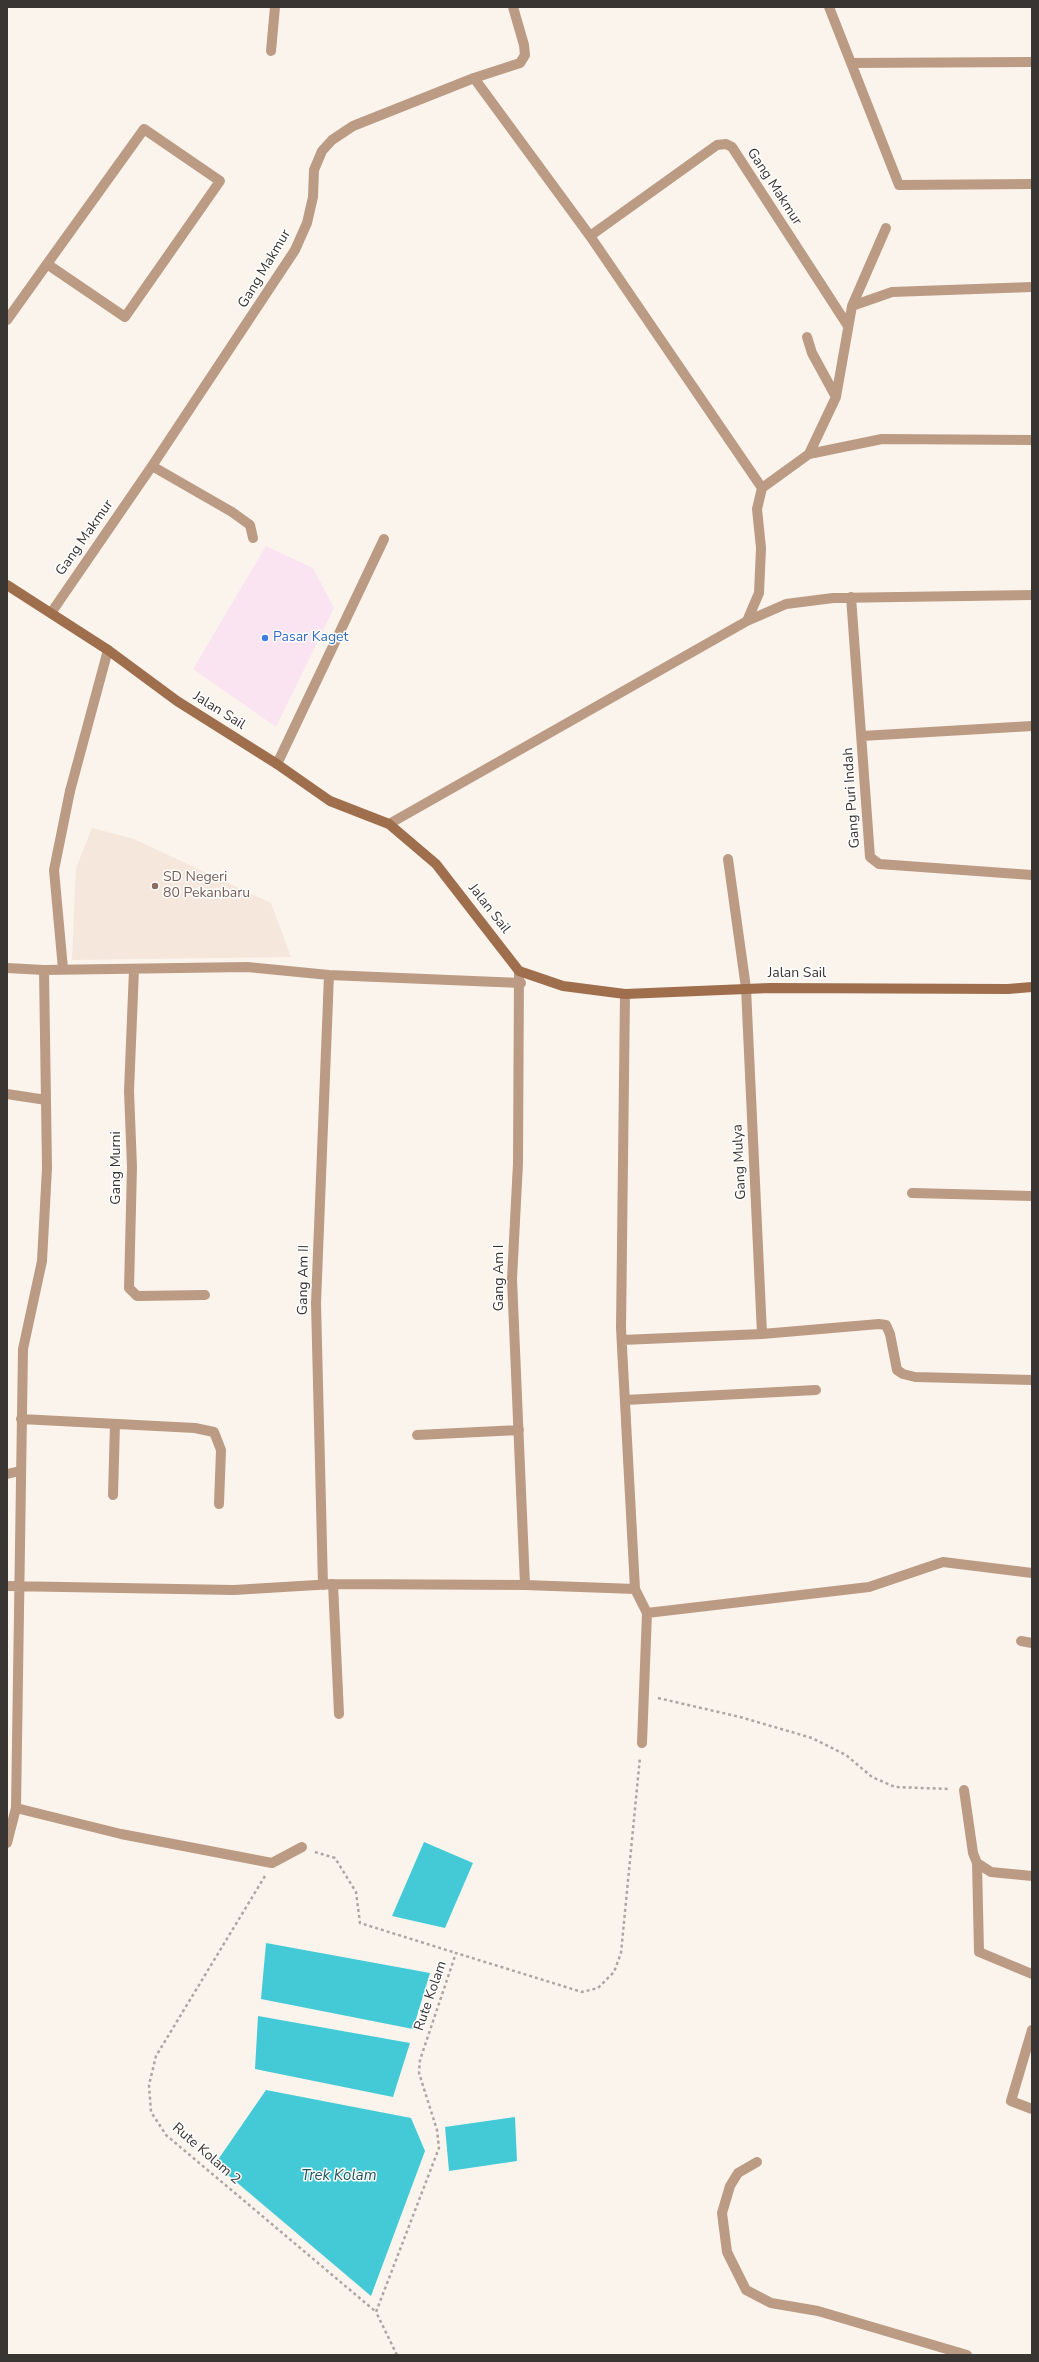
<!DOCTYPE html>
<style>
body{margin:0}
#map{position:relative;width:1039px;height:2362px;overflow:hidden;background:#fbf4ed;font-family:"Nunito Sans",sans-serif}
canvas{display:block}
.frame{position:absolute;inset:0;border:8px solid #383533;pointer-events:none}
</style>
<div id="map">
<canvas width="1039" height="2362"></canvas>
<div class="frame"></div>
</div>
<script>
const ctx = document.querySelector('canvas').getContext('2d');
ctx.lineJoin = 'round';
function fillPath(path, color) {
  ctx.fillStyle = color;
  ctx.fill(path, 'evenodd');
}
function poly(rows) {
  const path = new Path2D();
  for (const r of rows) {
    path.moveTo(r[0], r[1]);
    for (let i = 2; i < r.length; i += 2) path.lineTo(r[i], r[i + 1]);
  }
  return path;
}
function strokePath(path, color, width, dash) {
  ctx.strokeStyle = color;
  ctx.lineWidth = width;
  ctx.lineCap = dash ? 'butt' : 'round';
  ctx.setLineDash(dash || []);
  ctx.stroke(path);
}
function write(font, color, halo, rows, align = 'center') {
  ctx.font = font + ' "Nunito Sans",sans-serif';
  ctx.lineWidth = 3;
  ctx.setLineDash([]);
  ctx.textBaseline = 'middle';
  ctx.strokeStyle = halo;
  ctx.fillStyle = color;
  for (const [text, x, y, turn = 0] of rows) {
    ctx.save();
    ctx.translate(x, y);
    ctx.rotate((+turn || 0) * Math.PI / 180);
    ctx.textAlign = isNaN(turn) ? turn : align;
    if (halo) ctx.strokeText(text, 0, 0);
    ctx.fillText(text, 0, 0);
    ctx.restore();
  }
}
const commercial = poly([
 [266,546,313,568,334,608,276,727,193,669]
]);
const built = poly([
 [92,828,134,839,271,903,291,957,72,960,76,868]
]);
const water = poly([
 [424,1842,473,1863,445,1928,392,1916],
 [266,1943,430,1973,413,2029,261,1999],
 [258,2016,410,2043,393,2097,255,2069],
 [266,2090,411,2118,425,2151,371,2296,215,2164],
 [515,2117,517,2161,449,2171,445,2127]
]);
const path = poly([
 [658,1698,740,1717,812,1738,846,1755,872,1777,895,1787,950,1789],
 [315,1852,335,1858,356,1892,360,1923,456,1953],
 [265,1876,156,2056,149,2085,151,2112,166,2135,375,2311],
 [397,2355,376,2312,439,2148,437,2130,419,2073,420,2060,456,1953,582,1992,598,1988,614,1972,621,1953,640,1757]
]);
const lane = poly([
 [63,969,54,870,70,791]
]);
const street = poly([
 [829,7,899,185,1032,184],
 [271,51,275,7],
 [851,63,1032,62],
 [474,78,590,236,762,488],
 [590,236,717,145,726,144,732,147,848,326],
 [852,306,886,228],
 [7,320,47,264,144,129,220,181,125,317,47,264],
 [807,337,812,353,836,397],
 [809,454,836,397,852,306,892,292,1032,287],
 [152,466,232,512,250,525,253,538],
 [851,597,870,857,879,864,1032,875],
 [51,613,152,466,295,250,307,223,313,197,314,170,322,151,332,140,353,126,474,78,520,63,525,55,524,45,513,7],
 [747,621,786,604,833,598,1032,595],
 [862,736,1032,726],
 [277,764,384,539],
 [70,791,108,650],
 [389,824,747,621,759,593,761,548,757,509,762,488,809,454,882,439,1032,440],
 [728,859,746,988,762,1334],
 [7,968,44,970,247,967,329,975,521,983],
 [134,969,129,1091,132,1167,129,1288,137,1296,205,1295],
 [519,971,518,1163,512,1279,525,1585],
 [625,994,621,1328,635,1589,647,1613,642,1743],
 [7,1094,46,1100],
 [912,1193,1032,1196],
 [622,1340,762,1334,879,1324,886,1325,890,1334,897,1370,903,1374,915,1377,1032,1380],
 [625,1400,816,1390],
 [21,1419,195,1428,214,1432,221,1450,219,1504],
 [417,1435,519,1430],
 [7,1474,20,1471],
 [113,1495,115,1424],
 [333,1584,339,1714],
 [323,1585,316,1303,329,975],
 [7,1586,234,1590,333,1584,525,1585,635,1589],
 [647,1613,869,1587,943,1562,1032,1573],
 [1021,1641,1032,1643],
 [964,1790,973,1853,977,1863,991,1872,1032,1876],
 [16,1808,121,1834,272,1863,302,1847],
 [7,1843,16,1808,23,1349,42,1261,47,1168,44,970],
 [977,1863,979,1952,1032,1974],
 [1032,2030,1011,2101,1032,2109],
 [757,2162,738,2173,730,2186,722,2213,727,2252,746,2290,771,2303,818,2311,967,2355]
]);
const secondary = poly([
 [7,585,108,650,177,701,277,764,330,801,389,824,436,864,519,971,563,986,625,994,770,988,1008,989,1032,987]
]);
const markers = [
 [265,638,4,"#3f7fe0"],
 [155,886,4,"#8d6e63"]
];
const streetNames = [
 ["Gang Makmur",774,187,57],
 ["Gang Makmur",265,269,-59],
 ["Gang Makmur",85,538,-55],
 ["Jalan Sail",219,711,32],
 ["Gang Puri Indah",852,798,-94],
 ["Jalan Sail",489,909,52],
 ["Jalan Sail",797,974],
 ["Gang Mulya",740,1162,-93],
 ["Gang Murni",117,1168,-90],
 ["Gang Am I",500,1278,-90],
 ["Gang Am II",304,1280,-89],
 ["Rute Kolam",431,1996,-71],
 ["Rute Kolam 2",206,2154,41]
];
const shopNames = [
 ["Pasar Kaget",273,638]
];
const educationNames = [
 ["SD Negeri",163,878],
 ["80 Pekanbaru",163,894]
];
const waterNames = [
 ["Trek Kolam",339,2176]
];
fillPath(commercial, '#fae4f2');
fillPath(built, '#f5e7dc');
fillPath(water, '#43cad6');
strokePath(path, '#ada7a2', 2.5, [3, 3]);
strokePath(lane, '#bc9b84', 10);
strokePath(street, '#bc9b84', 10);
strokePath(secondary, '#9f6f4d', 10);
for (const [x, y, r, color] of markers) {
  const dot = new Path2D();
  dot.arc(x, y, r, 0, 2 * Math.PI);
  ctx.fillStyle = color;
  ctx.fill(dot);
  strokePath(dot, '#fff', 1.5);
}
write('14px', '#383533', '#fff', streetNames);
write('14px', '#366cbe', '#fff', shopNames, 'left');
write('14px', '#785e54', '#fff', educationNames, 'left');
write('italic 15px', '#20575c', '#fff', waterNames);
</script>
